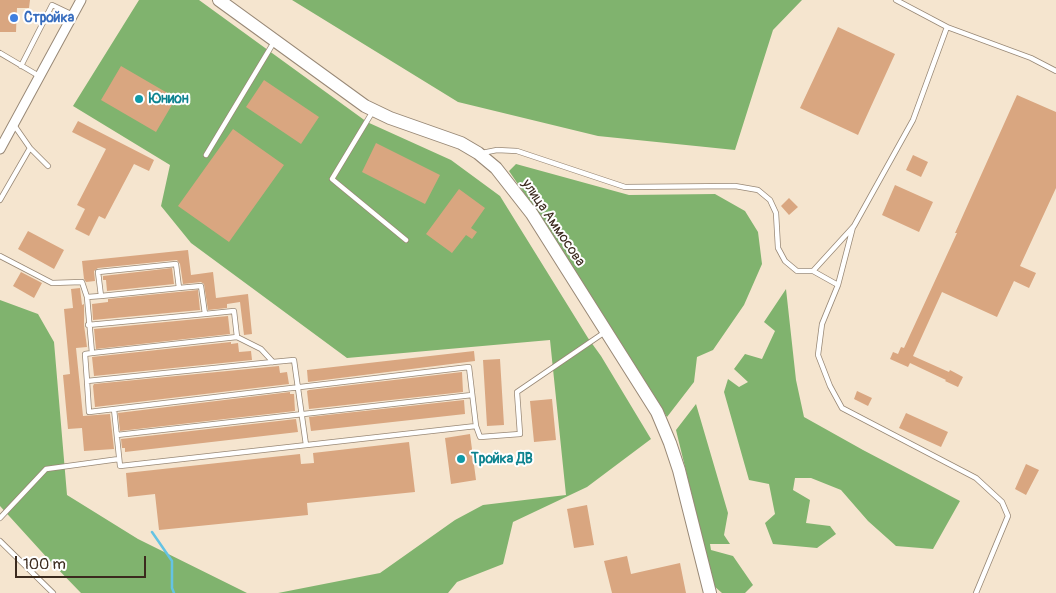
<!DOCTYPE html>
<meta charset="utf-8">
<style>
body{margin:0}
#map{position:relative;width:1056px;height:593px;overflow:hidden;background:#f5e5cf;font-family:Pangolin,sans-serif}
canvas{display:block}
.scale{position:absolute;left:15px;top:556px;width:131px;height:22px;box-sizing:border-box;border:2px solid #3b2a1e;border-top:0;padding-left:6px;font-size:15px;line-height:18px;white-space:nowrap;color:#3b2a1e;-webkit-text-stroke:4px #fff;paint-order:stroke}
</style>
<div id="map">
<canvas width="1056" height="593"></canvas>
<div class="scale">100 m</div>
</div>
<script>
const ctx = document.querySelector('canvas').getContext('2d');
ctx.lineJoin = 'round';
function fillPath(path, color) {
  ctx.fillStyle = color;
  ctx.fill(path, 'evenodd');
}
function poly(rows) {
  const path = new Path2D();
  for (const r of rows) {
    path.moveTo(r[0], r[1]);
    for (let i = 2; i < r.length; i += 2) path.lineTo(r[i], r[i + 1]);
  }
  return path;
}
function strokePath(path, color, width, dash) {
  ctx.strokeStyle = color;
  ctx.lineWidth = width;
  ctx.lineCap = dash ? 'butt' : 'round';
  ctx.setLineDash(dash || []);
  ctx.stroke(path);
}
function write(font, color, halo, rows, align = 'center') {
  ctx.font = font + ' Pangolin,sans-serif';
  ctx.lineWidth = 4;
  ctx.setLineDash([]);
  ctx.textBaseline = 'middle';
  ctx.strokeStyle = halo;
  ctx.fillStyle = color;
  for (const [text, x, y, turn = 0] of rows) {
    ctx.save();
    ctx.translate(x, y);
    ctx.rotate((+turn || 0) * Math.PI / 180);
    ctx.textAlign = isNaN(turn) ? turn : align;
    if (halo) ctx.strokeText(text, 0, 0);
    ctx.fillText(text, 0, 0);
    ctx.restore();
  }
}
const forest = poly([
 [139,0,199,0,367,122,451,160,500,196,588,338,601,356,651,439,587,487,513,522,503,564,457,582,448,593,278,593,380,573,455,520,483,505,566,495,550,340,347,358,191,243,161,206,170,165,73,106],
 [292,0,802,0,773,30,735,150,598,136,458,102],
 [516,164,629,195,715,194,745,211,758,232,762,264,744,305,713,350,697,357,694,382,667,417,547,227,509,171],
 [786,289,796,380,804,417,863,450,960,501,933,549,896,546,868,521,841,490,811,478,795,478,793,490,810,500,806,523,830,526,836,534,817,548,773,544,765,523,775,514,769,484,749,480,724,392,728,379,739,387,748,382,734,369,745,354,762,359,775,331,764,322],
 [0,300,38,314,54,342,67,495,138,539,247,593,81,593,50,561,0,506],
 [696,404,728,513,724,535,730,544,710,544,711,550,733,556,753,585,745,593,722,593,714,586,676,430]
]);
const stream = poly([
 [152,532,172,561,172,588,174,593]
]);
const building = poly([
 [0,0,30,0,29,8,17,8,16,32,0,32],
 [838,27,895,54,858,135,800,108],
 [121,66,176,98,156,132,101,100],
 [264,80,319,117,301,144,246,107],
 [1017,95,1056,112,1056,188,1020,266,1036,273,1029,288,1014,281,997,317,942,292,913,356,949,372,950,370,963,377,958,387,945,381,946,380,910,363,908,367,890,359,893,352,898,354,901,347,904,348,957,233,955,233],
 [78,121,154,160,149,171,134,164,105,219,99,216,89,236,75,229,85,209,77,205,106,149,72,132],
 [233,129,284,165,229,242,178,206],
 [376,143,440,175,425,204,362,172],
 [913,155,928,162,921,177,906,170],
 [895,185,933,202,919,232,882,215],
 [459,189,485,208,471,228,477,232,472,239,466,235,452,253,426,234],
 [789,198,798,207,789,215,781,206],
 [28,231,64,250,54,269,18,249],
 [188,250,191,275,213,272,216,298,248,294,252,334,244,335,240,302,227,304,227,308,208,310,204,284,201,282,183,284,180,264,177,260,98,268,94,271,95,281,86,282,84,279,82,261],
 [172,268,174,284,107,291,106,280,103,280,103,276],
 [21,272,42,283,34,298,13,286],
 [80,288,82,305,84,304,84,325,87,347,76,348,83,416,110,414,114,449,84,451,82,428,68,429,63,375,70,374,64,309,73,308,71,289],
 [198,290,200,310,93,320,92,304,108,302,108,299],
 [228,316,230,334,96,349,94,329],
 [231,342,231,344,238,343,239,352,251,351,252,360,94,376,92,357],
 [474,351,475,361,308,382,307,370],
 [500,359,504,425,487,426,483,360],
 [279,366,280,373,287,372,289,384,95,407,93,386,94,384],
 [462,372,463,392,309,409,307,391,309,390],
 [857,391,872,398,868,406,854,399],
 [290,392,290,394,294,394,295,411,120,431,118,413],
 [552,399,556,440,534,442,530,401],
 [464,400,465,414,311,431,309,417],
 [906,413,948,432,941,447,899,428],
 [296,419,298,432,125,452,125,448,122,448,121,439],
 [470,434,476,480,451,484,445,438],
 [409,442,415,492,307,503,308,515,159,530,155,494,128,497,126,473,300,454,301,464,314,463,313,453],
 [1026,464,1039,470,1026,495,1015,489],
 [587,505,594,545,574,548,567,509],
 [627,556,631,574,680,563,686,593,612,593,604,561]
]);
const lane = poly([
 [947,27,1031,58,1056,71],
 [0,53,39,76],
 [21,66,52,5,73,15],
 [373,111,332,179,406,240],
 [30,148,48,166],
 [482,153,497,150,517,151,625,187,735,186,758,190,770,200,776,213,778,248,785,261,797,271,813,271,854,226,913,120,947,27,896,0],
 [206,155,274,42],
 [0,200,30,148,14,125],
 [853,227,838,285,822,324,818,355,830,386,842,408,976,478,1002,502,1008,516,976,593],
 [0,256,52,283,82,282,87,297],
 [813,271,838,285],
 [101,296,179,288],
 [88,325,205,314],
 [92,353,237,337],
 [273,362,261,349,237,337,234,311,205,314,201,286,179,288,176,264,98,272,101,296,87,297,92,353,85,354,87,381,273,362,294,360,306,445],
 [87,381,89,412,469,367,476,426,120,466,114,409],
 [476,426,480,437,520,434,517,392,605,332],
 [117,435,472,395],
 [0,518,46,469,119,459],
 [0,541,53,593]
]);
const street = poly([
 [0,149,81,0]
]);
const secondary = poly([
 [219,0,365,106,390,118,461,143,478,153,496,168,532,214,657,412,670,443,679,470,710,593]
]);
const markers = [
 [14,18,5,"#3f7fe0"],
 [139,99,5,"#0f9aa8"],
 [461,459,5,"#0f9aa8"]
];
const shopNames = [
 ["Стройка",24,18]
];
const cultureNames = [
 ["Юнион",149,99],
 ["Тройка ДВ",471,459]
];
const streetNames = [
 ["улица Аммосова",553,223,56]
];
fillPath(forest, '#80b36e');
strokePath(stream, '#65c3e3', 2.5);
fillPath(building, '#d9a680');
strokePath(lane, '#988876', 6);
strokePath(street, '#988876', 11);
strokePath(secondary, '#988876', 14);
strokePath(lane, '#fff', 4.5);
strokePath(street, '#fff', 9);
strokePath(secondary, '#fff', 12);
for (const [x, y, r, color] of markers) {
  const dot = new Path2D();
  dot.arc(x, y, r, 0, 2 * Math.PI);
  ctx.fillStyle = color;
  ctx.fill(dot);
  strokePath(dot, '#fff', 2);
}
write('bold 14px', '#366cbe', '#fff', shopNames, 'left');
write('bold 14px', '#0d838f', '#fff', cultureNames, 'left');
write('14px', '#3b2a1e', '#fff', streetNames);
</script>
